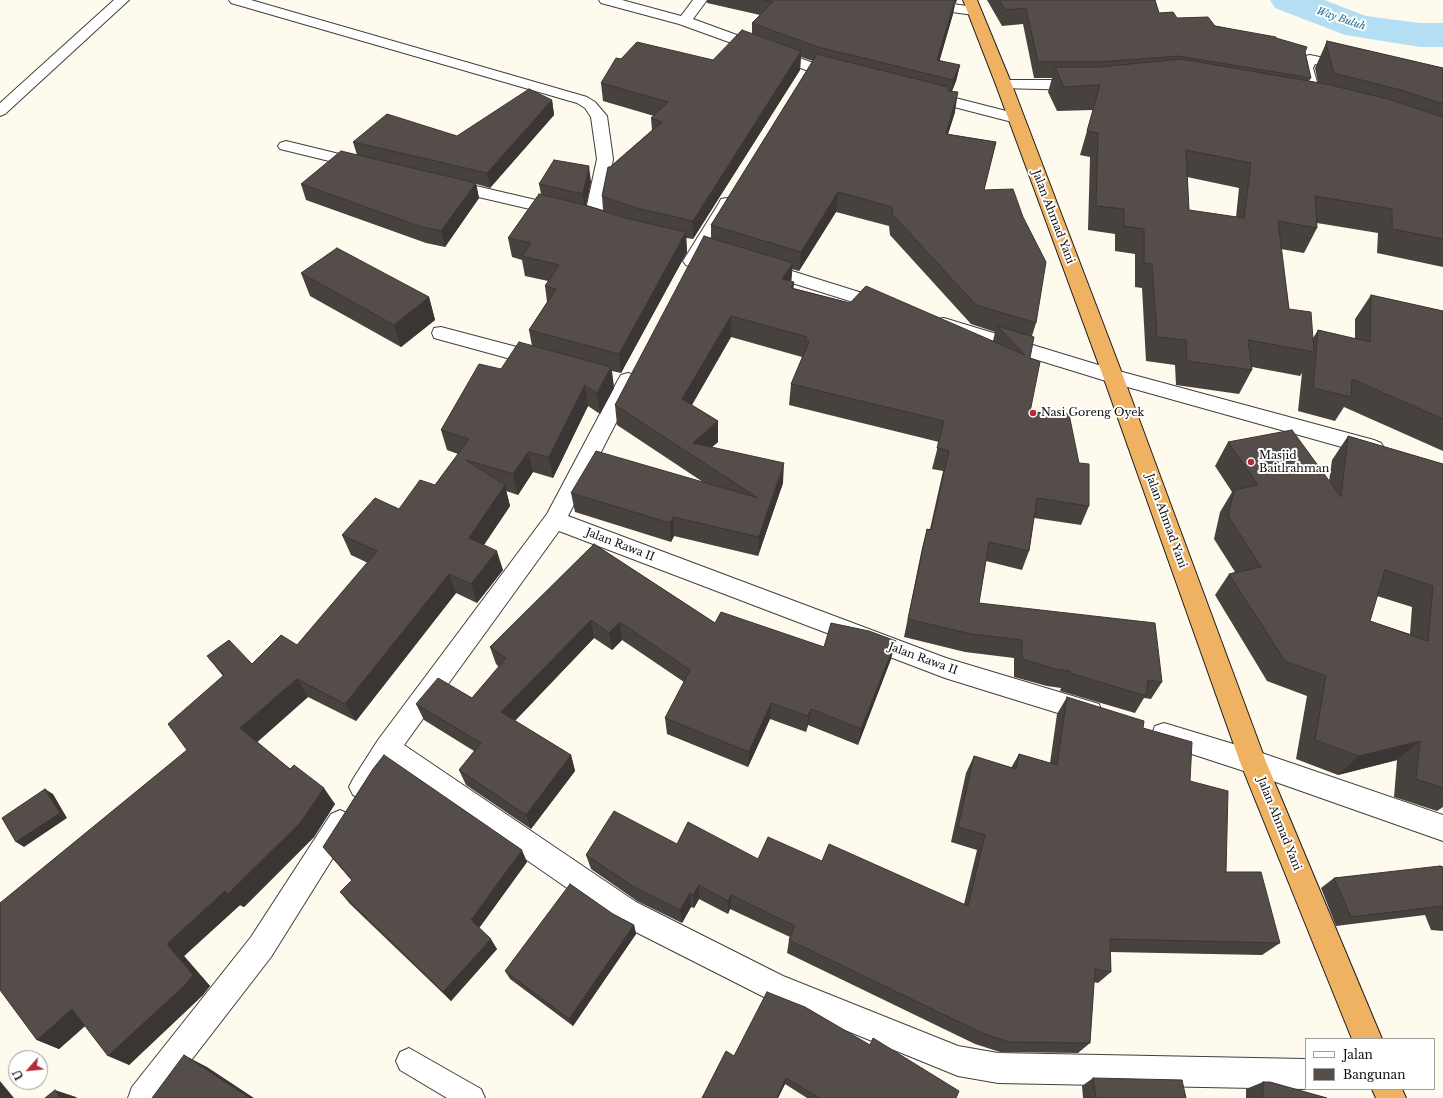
<!DOCTYPE html>
<style>
body{margin:0}
#map{position:relative;width:1443px;height:1098px;overflow:hidden;background:#fefaed;font-family:"Libre Baskerville",serif}
canvas{display:block}
.legend{position:absolute;left:1305px;top:1038px;width:130px;height:52px;box-sizing:border-box;background:#fff;border:1px solid #9e9e9e;margin:0;padding:5px 7px;list-style:none;font-size:12px;color:#0c0c0c}
.legend li{display:flex;align-items:center;gap:8px;height:20px}
.legend b{width:20px;border:1px solid #9e9e9e}
.north{position:absolute;left:8px;top:1050px;width:40px;height:40px;box-sizing:border-box;background:#fff;border:1px solid #9e9e9e;border-radius:50%;rotate:243deg;font-size:11px;font-weight:700;line-height:16px;text-align:center;color:#0c0c0c}
.north::after{content:'';display:block;margin:auto;width:14px;height:18px;background:#b52c38;clip-path:polygon(50% 0,100% 100%,50% 72%,0 100%)}
</style>
<div id="map">
<canvas width="1443" height="1098"></canvas>
<ul class="legend">
<li><b style="height:5px;background:#fff"></b>Jalan</li>
<li><b style="height:11px;background:#544d49"></b>Bangunan</li>
</ul>
<div class="north">U</div>
</div>
<script>
const ctx = document.querySelector('canvas').getContext('2d');
ctx.lineJoin = 'round';
function poly(rows) {
  const path = new Path2D();
  for (const r of rows) {
    path.moveTo(r[0], r[1]);
    for (let i = 2; i < r.length; i += 2) path.lineTo(r[i], r[i + 1]);
  }
  return path;
}
function fillPath(path, color) {
  ctx.fillStyle = color;
  ctx.fill(path, 'evenodd');
}
function strokePath(path, color, width, dash) {
  ctx.strokeStyle = color;
  ctx.lineWidth = width;
  ctx.lineCap = dash ? 'butt' : 'round';
  ctx.setLineDash(dash || []);
  ctx.stroke(path);
}
function write(font, color, halo, rows, align = 'center') {
  ctx.font = font + ' "Libre Baskerville",serif';
  ctx.lineWidth = 4;
  ctx.setLineDash([]);
  ctx.textBaseline = 'middle';
  ctx.strokeStyle = halo;
  ctx.fillStyle = color;
  for (const [text, x, y, turn = 0] of rows) {
    ctx.save();
    ctx.translate(x, y);
    ctx.rotate((+turn || 0) * Math.PI / 180);
    ctx.textAlign = isNaN(turn) ? turn : align;
    if (halo) ctx.strokeText(text, 0, 0);
    ctx.fillText(text, 0, 0);
    ctx.restore();
  }
}
const river = poly([
 [1270,0,1324,0,1366,16,1420,23,1443,23,1443,47,1420,47,1345,35,1275,8,1270,0]
]);
const service = poly([
 [409,1048,481,1089,485,1098,447,1098,400,1070,396,1061,400,1052,409,1048]
]);
const minor = poly([
 [114,0,129,0,5,114,0,116,0,103,114,0],
 [229,0,251,0,587,97,595,102,607,116,613,159,602,219,599,223,593,224,587,223,584,219,597,159,591,117,585,108,577,103,231,3,229,0],
 [599,0,622,0,681,16,693,0,707,0,693,19,816,64,843,71,845,74,843,77,838,78,806,70,679,24,601,3,599,0],
 [886,0,924,0,974,7,979,8,981,11,979,14,974,15,893,4,888,3,886,0],
 [1310,55,1353,64,1355,67,1353,70,1348,71,1315,64,1313,68,1320,93,1317,96,1307,96,1299,68,1305,56,1310,55],
 [1004,80,1080,80,1085,82,1088,85,1085,88,1080,90,999,88,996,85,999,82,1004,80],
 [928,91,1022,115,1024,118,1022,121,1016,123,923,99,920,96,923,93,928,91],
 [286,141,368,161,370,164,368,167,362,169,280,149,278,146,280,143,286,141],
 [450,180,566,207,568,211,566,215,560,216,444,189,442,185,444,181,450,180],
 [727,198,733,199,735,203,701,261,698,265,692,267,686,265,683,261,719,203,721,199,727,198],
 [763,262,891,302,894,306,891,310,885,312,757,272,754,268,757,264,763,262],
 [944,318,1115,370,1374,440,1381,443,1384,448,1381,453,1374,456,1106,381,937,329,935,324,937,319,944,318],
 [441,327,547,355,550,360,547,365,540,367,434,338,432,333,434,328,441,327],
 [628,373,635,375,638,380,568,516,946,658,1099,704,1102,712,1099,720,1090,723,945,678,559,531,404,745,636,902,783,976,958,1046,998,1053,1306,1059,1306,1089,998,1083,958,1076,764,997,616,922,390,765,371,795,362,799,353,795,349,787,353,779,378,740,547,514,618,380,621,375,628,373],
 [1164,723,1253,750,1443,815,1443,841,1253,774,1155,742,1152,734,1155,726,1164,723],
 [340,810,349,814,353,823,349,832,271,957,162,1098,128,1098,132,1087,251,937,331,814,340,810]
]);
const trunk = poly([
 [963,0,977,0,1012,85,1123,376,1266,762,1382,1039,1352,1039,1240,762,1103,376,996,85,963,0],
 [1372,1089,1402,1089,1406,1098,1376,1098,1372,1089]
]);
const wall = poly([
 [707,0,957,0,956,3,955,3,953,14,939,61,960,65,956,81,952,91,955,112,948,134,996,142,984,190,1036,323,1032,336,1030,358,1030,412,1079,463,1089,506,1081,525,1034,518,1029,551,1022,570,986,561,979,603,1162,682,1151,699,1144,698,1135,713,1060,691,1061,688,1047,686,1014,677,1014,658,965,652,904,637,922,548,927,529,930,529,943,471,932,469,939,442,789,405,791,384,802,357,731,337,692,405,718,421,718,442,712,447,783,483,758,556,674,536,671,542,575,512,571,493,703,482,617,425,615,405,711,238,711,225,813,61,801,57,800,70,693,239,686,238,687,252,621,373,612,371,614,388,600,414,588,406,553,478,533,472,518,495,506,491,510,506,484,545,503,570,477,603,456,593,356,721,308,697,257,742,290,769,335,804,314,837,244,907,240,905,184,956,210,986,203,995,129,1065,85,1026,59,1049,37,1040,187,750,223,676,207,656,252,664,297,645,368,563,351,555,342,535,399,509,435,485,458,454,447,450,441,430,501,369,532,346,529,330,547,302,545,286,548,281,525,276,522,260,512,257,508,238,541,194,539,184,591,182,586,205,603,210,602,196,610,167,652,130,651,118,654,116,603,101,601,83,621,59,713,60,752,34,752,23,760,15,707,3],
 [836,212,889,226,890,235,971,324,995,332,993,341,793,288,794,282,791,282,792,269,799,271],
 [987,0,1155,0,1159,13,1177,18,1276,38,1305,52,1311,78,1309,81,1318,83,1315,68,1327,41,1443,68,1443,267,1377,253,1378,233,1317,223,1317,228,1304,253,1281,249,1289,309,1313,338,1318,330,1355,339,1355,319,1371,295,1443,311,1443,451,1344,407,1335,421,1298,411,1302,373,1300,376,1252,367,1252,370,1239,394,1176,385,1175,365,1146,361,1142,288,1135,287,1135,254,1115,251,1115,234,1088,230,1090,157,1080,155,1093,110,1057,111,1048,92,1052,78,1034,78,1023,24,1002,26],
 [1187,177,1239,188,1236,217,1189,210],
 [552,100,554,115,490,188,476,184,479,198,445,247,426,243,306,200,301,184,357,155,353,142,457,136],
 [301,273,429,297,435,320,401,347,310,296],
 [1348,436,1443,464,1443,807,1437,811,1394,797,1397,760,1338,775,1296,759,1307,696,1267,681,1215,595,1229,574,1235,572,1214,539,1220,512,1232,492,1215,466,1228,442,1329,481,1332,460],
 [1377,596,1412,607,1410,634,1370,621],
 [594,544,715,623,824,647,891,659,858,745,808,725,806,732,770,719,748,767,667,734,665,718,684,682,622,640,612,650,594,638,515,721,571,755,575,771,531,829,466,785,459,770,474,751,424,720,416,704,472,698,499,667,496,664,490,647],
 [1067,697,1143,728,1190,781,1226,872,1280,943,1262,955,1110,952,1111,972,1098,983,1094,982,1090,1043,1078,1053,1000,1052,975,1044,787,953,789,940,790,937,730,909,728,914,699,899,694,908,691,907,682,923,637,901,591,869,586,855,677,844,758,859,822,861,964,904,977,850,951,842,966,773,974,756,1011,768,1019,754,1050,763,1057,714],
 [323,847,527,862,479,928,497,949,451,1001,350,904,340,892,352,881],
 [1443,867,1443,931,1431,930,1425,915,1336,926,1321,888,1334,878],
 [613,914,634,925,636,934,573,1026,510,979,505,971],
 [734,1056,956,1098,807,1098,785,1084,778,1098,702,1098],
 [1093,1078,1186,1098,1083,1098,1082,1086],
 [1263,1082,1327,1098,1246,1098,1246,1089]
]);
const shadedWall = poly([
 [956,0,953,14,935,77,937,60],
 [801,51,800,70,693,239,693,221],
 [960,65,956,81,950,96,953,80],
 [958,92,955,112,942,153,946,134],
 [552,100,554,115,490,188,487,173],
 [589,166,591,182,585,210,583,194],
 [476,183,479,198,445,247,441,231],
 [838,192,836,212,799,271,801,252],
 [686,232,687,252,621,373,619,354],
 [793,263,791,284,782,279],
 [794,282,792,304,791,288],
 [429,297,435,320,401,347,394,325],
 [731,316,731,337,683,420,682,399],
 [611,367,614,388,600,414,597,393],
 [585,385,588,406,553,478,549,457],
 [718,421,718,442,698,459,693,443],
 [528,452,533,472,518,495,513,474],
 [784,463,783,483,758,556,759,537],
 [505,485,510,506,475,558,469,538],
 [673,517,674,536,671,542,670,523],
 [497,551,503,570,477,603,471,584],
 [449,574,456,593,356,721,345,704],
 [591,620,594,638,507,729,501,712],
 [620,622,622,640,612,650,609,633],
 [896,641,891,659,858,745,861,729],
 [297,679,308,697,254,745,240,728],
 [771,703,770,719,748,767,749,752],
 [811,709,808,725,806,732,808,716],
 [1420,741,1397,760,1338,775,1359,756],
 [571,755,575,771,531,829,526,815],
 [324,788,335,804,314,837,244,907,240,905,184,956,210,986,203,995,129,1065,108,1056,167,944],
 [45,789,53,794,67,818,24,847,16,842],
 [522,850,527,862,477,931,471,920],
 [699,885,699,899,694,908,693,895],
 [690,893,691,907,682,923,680,910],
 [731,895,730,909,728,914,728,901],
 [634,925,636,934,573,1026,569,1019],
 [491,939,497,949,451,1001,443,992],
 [72,1009,93,1019,59,1049,37,1040],
 [184,1055,207,1067,254,1098,249,1098],
 [786,1078,785,1084,778,1098,777,1098],
 [0,1081,14,1098,0,1098],
 [55,1090,76,1097,77,1098,60,1098]
]);
const building = poly([
 [764,0,955,0,937,60,960,65,953,80,818,47,752,23,773,2,764,0],
 [999,0,1155,0,1159,13,1173,12,1177,18,1208,17,1215,26,1276,37,1276,38,1307,47,1305,52,1311,78,1178,56,1098,62,1038,62,1026,8,1005,10,999,0],
 [742,30,801,51,693,221,636,208,602,196,608,167,610,167,662,122,651,118,668,102,601,83,616,58,621,59,637,42,713,60,742,30],
 [1327,41,1443,68,1443,104,1401,90,1334,73,1326,44,1327,41],
 [817,54,949,87,948,91,958,92,946,134,996,142,984,190,1013,189,1023,217,1046,262,1036,323,976,305,893,215,892,207,838,192,801,252,711,225,817,54],
 [1181,59,1326,84,1388,99,1443,117,1443,239,1392,229,1392,209,1315,196,1317,228,1278,221,1289,309,1311,312,1314,352,1248,340,1252,370,1187,361,1186,340,1157,337,1152,264,1144,263,1144,229,1124,226,1124,209,1096,206,1098,133,1087,131,1100,85,1064,87,1055,67,1100,67,1181,59],
 [1186,150,1251,163,1244,218,1189,210,1186,150],
 [529,89,552,100,487,173,353,142,387,114,457,136,529,89],
 [341,151,476,183,441,231,422,227,301,184,341,151],
 [554,160,589,166,583,194,539,184,554,160],
 [539,194,585,205,625,218,686,232,619,354,529,330,556,289,545,286,559,265,522,256,531,243,508,238,539,194],
 [704,236,793,263,782,279,794,282,791,288,850,303,866,286,1025,355,997,326,1034,337,1030,358,1040,362,1030,412,1069,414,1079,463,1089,464,1089,506,1037,498,1029,551,989,542,979,603,1155,623,1162,682,1148,680,1146,696,1070,673,1070,671,1055,669,1022,659,1022,640,971,634,908,619,927,529,931,530,949,451,937,448,944,421,791,384,809,342,805,341,807,337,731,316,682,399,718,421,693,443,784,463,759,537,673,517,670,523,571,493,596,451,758,498,615,405,704,236],
 [337,248,429,297,394,325,301,273,337,248],
 [1371,295,1443,311,1443,419,1352,379,1351,397,1313,388,1318,330,1370,342,1371,295],
 [519,342,611,367,597,393,585,385,549,457,528,452,513,474,466,460,505,485,469,538,497,551,471,584,449,574,345,704,297,679,240,728,290,769,294,765,324,788,301,822,228,894,225,891,167,944,193,975,186,984,108,1056,72,1009,37,1040,0,990,0,903,187,750,168,724,224,675,207,656,229,640,252,664,281,635,297,645,377,551,342,535,375,498,399,509,420,480,435,485,469,439,441,430,479,364,501,369,519,342],
 [1292,430,1341,497,1348,436,1443,464,1443,788,1416,779,1420,741,1359,756,1315,740,1326,676,1285,661,1229,574,1261,567,1228,516,1234,490,1258,485,1228,442,1292,430],
 [1385,570,1433,586,1428,641,1370,621,1385,570],
 [594,544,715,623,721,612,824,647,831,623,869,631,896,641,861,729,811,709,808,716,771,703,749,752,665,718,690,670,620,622,609,633,591,620,501,712,571,755,526,815,459,770,481,743,416,704,438,678,472,698,506,658,490,647,594,544],
 [1067,697,1144,721,1143,728,1192,742,1190,781,1228,791,1226,872,1261,872,1280,943,1110,939,1111,972,1095,969,1090,1043,1010,1042,984,1034,789,940,795,926,731,895,728,901,699,885,693,895,690,893,680,910,634,887,586,855,614,811,677,844,688,822,758,859,768,837,822,861,829,844,968,906,985,835,958,827,974,756,1016,769,1019,754,1057,765,1067,697],
 [384,755,522,850,471,920,491,939,443,992,340,892,352,880,323,847,373,769,384,755],
 [45,789,60,813,16,842,2,818,45,789],
 [1440,866,1443,867,1443,910,1442,906,1351,917,1334,878,1440,866],
 [570,884,613,914,634,925,569,1019,505,971,570,884],
 [767,992,805,1007,870,1045,873,1038,959,1091,956,1098,819,1098,786,1078,777,1098,702,1098,726,1051,734,1056,767,992],
 [184,1055,249,1098,152,1098,184,1055],
 [1093,1078,1182,1080,1186,1098,1096,1098,1093,1078],
 [1263,1082,1270,1082,1327,1098,1263,1098,1263,1082],
 [55,1090,60,1098,45,1098,55,1090]
]);
const markers = [
 [1033,413,4,"#b52c38"],
 [1251,462,4,"#b52c38"]
];
const farWaternames = [
 ["Way Buluh",1341,19,19]
];
const streetNames = [
 ["Jalan Ahmad Yani",1053,217,69],
 ["Jalan Ahmad Yani",1166,521,70],
 ["Jalan Rawa II",620,545,21],
 ["Jalan Rawa II",923,659,20],
 ["Jalan Ahmad Yani",1279,824,68]
];
const poiNames = [
 ["Nasi Goreng Oyek",1041,413],
 ["Masjid",1259,456],
 ["Baitlrahman",1259,469]
];
fillPath(river, '#b4def3');
strokePath(service, '#3f3f3f', 2);
strokePath(minor, '#3f3f3f', 2);
strokePath(trunk, '#1d1d1d', 2);
fillPath(service, '#fff');
fillPath(minor, '#fff');
fillPath(trunk, '#efb162');
fillPath(wall, '#48423f');
fillPath(shadedWall, '#3b3633');
fillPath(building, '#544d49');
strokePath(building, '#3b3633', 1);
for (const [x, y, r, color] of markers) {
  const dot = new Path2D();
  dot.arc(x, y, r, 0, 2 * Math.PI);
  ctx.fillStyle = color;
  ctx.fill(dot);
  strokePath(dot, '#fff', 1.5);
}
write('italic 10px', '#1c6797', '#fff', farWaternames);
write('11px', '#0c0c0c', '#fff', streetNames);
write('11px', '#0c0c0c', '#fff', poiNames, 'left');
</script>
